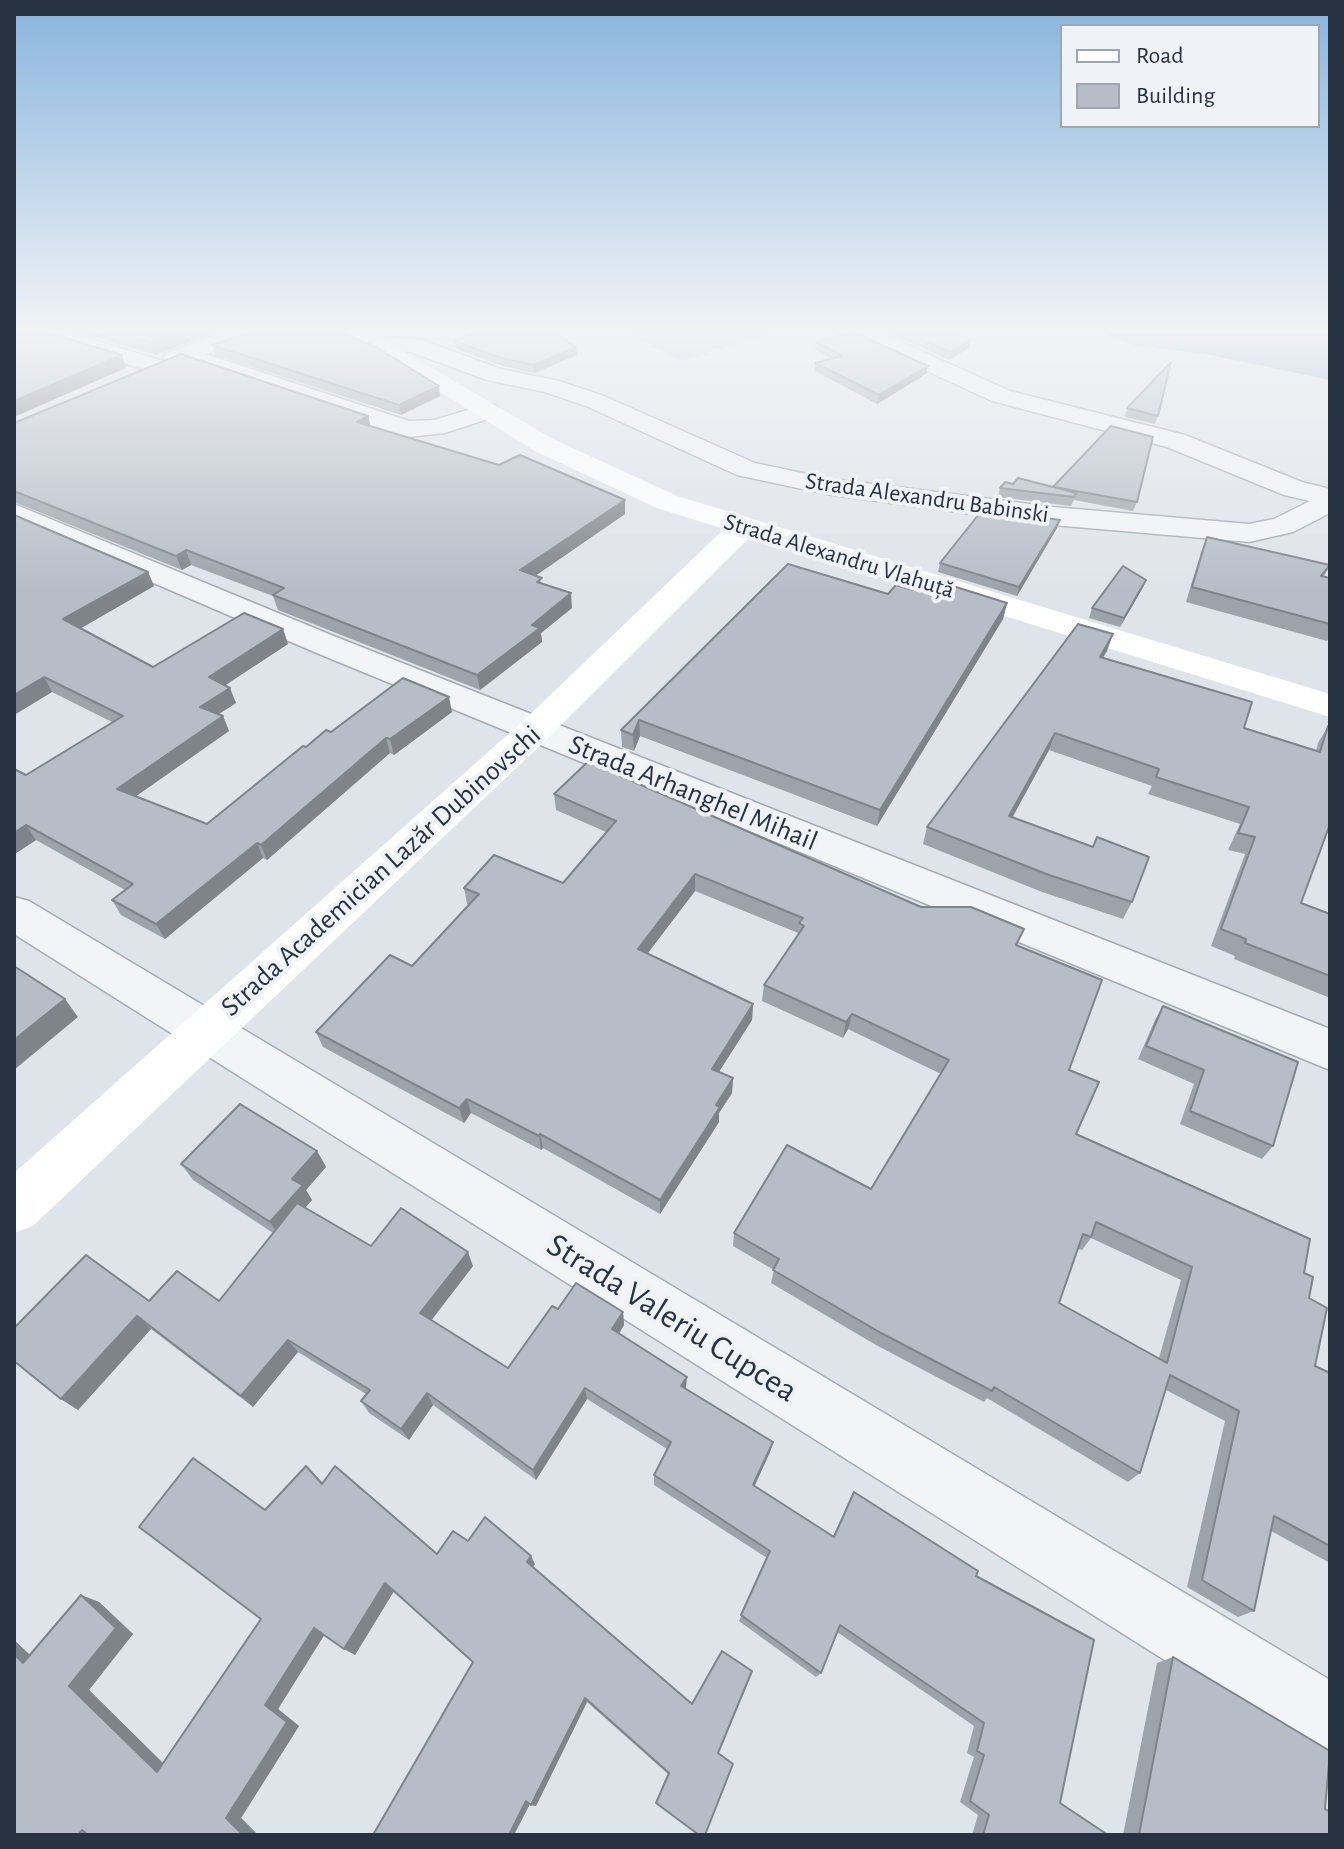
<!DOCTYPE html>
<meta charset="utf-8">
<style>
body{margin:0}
#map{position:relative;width:1344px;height:1849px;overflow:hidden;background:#dfe4ea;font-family:"Alegreya Sans",sans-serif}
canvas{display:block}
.frame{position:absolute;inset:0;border:16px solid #273242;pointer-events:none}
.legend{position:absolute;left:1060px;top:24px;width:260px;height:104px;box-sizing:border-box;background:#eff3f7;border:2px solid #9fa6af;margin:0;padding:10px 14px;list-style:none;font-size:24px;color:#273242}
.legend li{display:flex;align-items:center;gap:16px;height:40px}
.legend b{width:40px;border:2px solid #9fa6af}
</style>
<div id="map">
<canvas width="1344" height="1849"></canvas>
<div class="frame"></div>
<ul class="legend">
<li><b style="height:10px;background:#fff"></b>Road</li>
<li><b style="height:22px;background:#b6bdc7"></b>Building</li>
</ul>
</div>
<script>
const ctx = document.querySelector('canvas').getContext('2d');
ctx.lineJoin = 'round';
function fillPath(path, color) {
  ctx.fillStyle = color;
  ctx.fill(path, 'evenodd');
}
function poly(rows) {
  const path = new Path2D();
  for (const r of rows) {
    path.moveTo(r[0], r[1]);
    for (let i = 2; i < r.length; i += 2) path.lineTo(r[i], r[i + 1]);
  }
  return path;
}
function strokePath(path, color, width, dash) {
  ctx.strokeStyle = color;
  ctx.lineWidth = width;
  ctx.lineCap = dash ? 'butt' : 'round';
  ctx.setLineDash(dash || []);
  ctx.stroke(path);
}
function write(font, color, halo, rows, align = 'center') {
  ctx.font = font + ' "Alegreya Sans",sans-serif';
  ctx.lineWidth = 8;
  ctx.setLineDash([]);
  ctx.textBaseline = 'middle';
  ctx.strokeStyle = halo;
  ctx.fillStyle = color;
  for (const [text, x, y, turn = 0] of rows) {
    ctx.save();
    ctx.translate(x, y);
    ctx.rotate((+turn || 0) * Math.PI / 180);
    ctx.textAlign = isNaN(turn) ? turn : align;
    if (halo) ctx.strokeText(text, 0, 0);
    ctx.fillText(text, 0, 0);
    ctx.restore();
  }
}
const green = poly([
 [624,331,790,331,772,333,681,361]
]);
const water = poly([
 [1097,331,1330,331,1330,380,1205,354,1132,345]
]);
const street = poly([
 [30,331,64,331,163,361,165,354,226,331,257,331,254,336,206,354,409,421,434,420,488,404,497,406,500,411,497,416,445,433,408,437,343,418,185,363,166,364,164,371,156,373,33,336,30,331],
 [848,331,877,331,1010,391,1185,435,1302,482,1330,489,1330,513,1293,532,1249,542,1053,525,826,494,737,475,586,406,545,392,487,380,411,352,375,350,364,343,375,336,422,340,501,369,559,381,604,396,755,463,826,478,1053,507,1249,524,1274,519,1310,501,1284,495,1167,447,992,401,851,336,848,331],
 [14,504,336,637,1330,1029,1330,1070,312,651,14,523,14,504],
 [14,897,29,901,1330,1680,1330,1759,1304,1748,14,934,14,897]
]);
const secondary = poly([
 [342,331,369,331,553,439,677,496,1330,694,1330,717,750,537,549,737,33,1226,14,1233,14,1173,523,721,724,529,657,508,535,451,342,331]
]);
const wall = poly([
 [74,331,212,331,213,333,155,355],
 [884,331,952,331,970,347,949,360],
 [455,341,576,347,577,355,534,373,502,366,456,349],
 [816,342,928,366,926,374,877,404,815,371,815,363,832,359,815,350],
 [212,345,440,396,401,415,215,355],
 [1127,408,1158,416,1155,424,1125,417],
 [368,416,370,426,625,514,535,576,542,583,572,608,541,633,542,642,480,690,278,610,273,596,191,565,182,570,14,502,14,423],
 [1013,484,1053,487,1137,502,1133,511,1074,500,1071,506,998,497,1000,488],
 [14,515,148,572,154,586,81,628,153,667,283,629,288,644,225,685,236,703,219,714,223,716,229,731,136,796,207,824,306,747,331,732,452,712,394,755,390,753,267,860,263,858,165,939,121,915,112,900,125,890,36,840,14,854,14,769,26,775,112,722,52,692,14,715],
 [1057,528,1017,596,938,572,940,563],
 [1207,537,1330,565,1324,576,1330,578,1330,635,1327,641,1186,602,1201,552],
 [788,564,888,594,913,590,1007,603,1003,619,877,826,640,736,634,751,622,747,621,730],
 [1146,580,1142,589,1120,627,1089,618,1092,608],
 [1113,634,1103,658,1244,728,1316,751,1318,743,1328,726,1301,903,1330,914,1330,998,1234,959,1235,956,1211,946,1245,854,1228,850,1240,824,1148,794,1152,786,1049,750,1012,817,1132,902,1123,919,1042,892,923,844,927,827],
 [621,776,921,907,1018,945,1069,1070,1076,1134,1304,1273,1309,1298,1315,1366,1330,1373,1330,1563,1271,1531,1254,1611,1238,1617,1187,1587,1225,1421,1166,1390,1140,1473,1128,1482,987,1398,984,1402,876,1345,771,1283,774,1270,733,1246,734,1233,871,1189,941,1074,848,1029,843,1038,762,1001,764,985,797,937,798,933,695,891,647,953,753,1004,752,1020,719,1072,733,1078,732,1093,719,1113,719,1122,660,1214,543,1148,541,1150,471,1113,464,1123,323,1047,316,1032,412,966,469,905,467,904,464,888,563,883,606,832,556,810,554,794],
 [1091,1238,1181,1280,1159,1358,1059,1303,1078,1249,1082,1250],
 [1163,1006,1273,1146,1262,1159,1180,1124,1194,1084,1138,1059,1155,1020],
 [317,1151,326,1167,306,1190,312,1200,305,1208,371,1246,473,1266,431,1320,508,1368,558,1309,623,1312,624,1325,619,1334,686,1389,773,1442,770,1452,754,1486,833,1536,854,1492,976,1576,1060,1803,1108,1835,972,1835,978,1815,960,1802,974,1757,967,1753,974,1726,837,1632,821,1673,816,1677,739,1621,767,1558,654,1485,654,1475,667,1449,587,1399,536,1480,433,1405,409,1440,369,1413,361,1401,366,1394,298,1352,253,1407,151,1329,78,1410,61,1399,149,1301,219,1301,273,1233,193,1180,181,1164],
 [306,1466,323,1483,437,1554,468,1541,535,1564,533,1567,692,1704,668,1774,587,1702,536,1806,531,1805,473,1662,394,1591,355,1655,324,1635,278,1709,299,1726,241,1818,258,1835,14,1835,14,1640,30,1655,81,1595,99,1602,133,1634,89,1690,163,1763,261,1619,265,1510],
 [1173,1657,1325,1809,1330,1835,1123,1835,1157,1663]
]);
const shadedWall = poly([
 [181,331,212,331,213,333,155,355,150,342],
 [971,340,970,347,949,360,950,352],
 [576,347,577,355,534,373,534,365],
 [122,355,126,368,14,417,14,401],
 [928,366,926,374,877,404,879,395],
 [439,386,440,396,401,415,399,405],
 [368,416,371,429,357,422],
 [625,500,625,514,522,585,520,570],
 [1060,520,1057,528,1017,596,1019,587],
 [186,550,191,565,182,570,176,556],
 [148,572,154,586,71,634,63,619],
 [1146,580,1142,589,1120,627,1124,618],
 [571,593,572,608,541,633,542,642,480,690,477,675,532,625],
 [1007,603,1003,619,877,826,880,810],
 [283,629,288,644,215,692,209,677],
 [1113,634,1107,651,1093,674,1100,657],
 [44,677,52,692,14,715,14,695],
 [230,688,236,703,206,722,200,707],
 [449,697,452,712,394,755,390,739],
 [223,716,229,731,125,804,117,789],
 [639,720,640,736,634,751,633,735],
 [1055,733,1049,750,1004,833,1009,816],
 [386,738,390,753,267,860,261,845],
 [26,825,36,840,15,854,14,833],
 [257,843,263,858,165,939,156,924],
 [695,874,695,891,639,965,638,949],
 [65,999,78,1017,14,1070,14,1040],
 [753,1004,752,1020,711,1084,712,1069],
 [852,1014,848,1029,843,1038,846,1022],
 [733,1078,732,1093,719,1113,719,1122,660,1214,660,1200],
 [467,1099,471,1113,464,1123,459,1108],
 [540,1134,543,1148,541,1150,539,1136],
 [317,1151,326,1167,306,1190,312,1200,280,1237,270,1222,292,1179],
 [468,1252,473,1266,427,1326,420,1313],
 [623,1312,624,1325,613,1342,612,1329],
 [137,1316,151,1329,78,1410,61,1399],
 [288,1340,298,1352,253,1407,241,1396],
 [687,1377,686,1389,681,1386],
 [585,1388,587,1399,536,1480,533,1470],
 [427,1393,433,1405,409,1440,401,1429],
 [773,1442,770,1452,751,1494,753,1485],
 [531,1556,535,1564,531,1569,527,1562],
 [385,1583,394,1591,355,1655,344,1649],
 [81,1595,99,1602,133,1634,89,1690,174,1774,157,1772,69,1686],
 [314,1628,325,1634,278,1709,299,1726,241,1818,258,1835,243,1835,226,1818,265,1705],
 [14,1640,44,1668,23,1663,14,1654],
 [585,1698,587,1702,536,1806,531,1805],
 [526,1801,531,1802,514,1835,509,1835]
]);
const building = poly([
 [14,331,42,331,122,355,14,401,14,331],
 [112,331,181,331,150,342,112,331],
 [254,331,337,331,376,347,439,386,399,405,212,345,254,331],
 [480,331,553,331,576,347,534,365,501,358,455,341,480,331],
 [903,331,952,331,971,340,950,352,903,331],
 [853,332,928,366,879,395,815,363,842,356,816,342,853,332],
 [181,354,368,416,357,422,499,465,520,455,625,500,520,570,542,578,537,582,571,593,532,625,540,628,477,675,273,595,284,588,186,550,176,556,14,491,14,423,181,354],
 [1171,362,1158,416,1127,408,1171,362],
 [1111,426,1153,437,1137,502,1054,487,1076,493,1074,497,1000,488,1005,482,1013,484,1018,478,1053,487,1111,426],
 [983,509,1060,520,1019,587,940,563,983,509],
 [14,515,148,572,63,619,153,667,244,613,283,629,209,677,230,688,200,707,223,716,117,789,207,824,303,746,306,747,326,730,331,732,403,678,449,697,390,739,386,738,261,845,257,843,156,924,112,900,133,884,26,825,14,833,14,769,26,775,123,716,44,677,14,695,14,515],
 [1207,537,1330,565,1321,576,1330,578,1330,624,1192,587,1207,537],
 [788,564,888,594,896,585,913,590,924,577,1007,603,880,810,639,720,633,735,621,730,788,564],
 [1123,566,1146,580,1124,618,1092,608,1123,566],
 [1078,624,1113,634,1100,657,1252,702,1244,728,1320,752,1328,726,1330,727,1330,824,1301,903,1330,914,1330,976,1245,943,1246,939,1221,929,1255,837,1238,833,1249,807,1156,777,1159,769,1055,733,1009,816,1093,847,1097,837,1149,857,1132,902,1049,875,927,827,1078,624],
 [595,755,620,765,616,774,921,907,971,907,1024,929,1016,945,1102,980,1069,1070,1099,1082,1076,1134,1310,1239,1304,1273,1313,1277,1309,1298,1327,1308,1315,1366,1330,1373,1330,1546,1274,1516,1254,1611,1202,1580,1239,1411,1170,1375,1140,1473,994,1387,992,1391,881,1333,773,1270,779,1259,734,1233,787,1145,871,1189,949,1060,852,1014,846,1022,764,985,804,926,799,923,803,918,695,874,638,949,753,1004,712,1069,733,1078,716,1105,720,1107,660,1200,540,1134,539,1136,467,1099,459,1108,316,1032,390,955,412,966,479,894,464,888,494,855,563,883,616,821,554,794,595,755],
 [1096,1222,1192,1267,1167,1363,1059,1303,1083,1234,1091,1237,1096,1222],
 [14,966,65,999,14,1040,14,966],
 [1163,1006,1298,1062,1273,1146,1190,1111,1204,1070,1146,1046,1163,1006],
 [240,1104,317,1151,292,1179,303,1185,270,1222,181,1164,240,1104],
 [297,1203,371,1246,401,1208,468,1252,420,1313,508,1368,552,1306,558,1309,576,1283,623,1312,612,1329,687,1377,681,1386,773,1442,753,1485,834,1537,854,1492,978,1571,976,1576,1094,1640,1060,1803,1108,1835,983,1835,989,1815,970,1801,984,1755,977,1751,984,1723,840,1625,821,1673,741,1615,770,1551,654,1475,671,1442,585,1388,533,1470,427,1393,401,1429,361,1401,370,1390,288,1340,241,1396,137,1316,61,1399,14,1361,14,1328,86,1255,149,1301,177,1271,219,1301,297,1203],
 [193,1458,265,1510,306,1466,322,1484,335,1466,437,1554,453,1531,468,1541,485,1517,531,1556,527,1562,692,1704,722,1651,752,1671,718,1753,733,1764,705,1835,699,1835,656,1803,669,1773,585,1698,531,1805,526,1801,509,1835,373,1835,473,1662,385,1583,344,1649,314,1628,265,1705,287,1722,226,1818,243,1835,88,1835,82,1830,78,1835,14,1835,14,1654,23,1663,81,1595,116,1628,69,1686,157,1772,261,1619,139,1527,193,1458],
 [1173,1657,1330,1751,1325,1809,1330,1812,1330,1835,1139,1835,1173,1657]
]);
const farStreetnames = [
 ["Strada Alexandru Babinski",927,498,8],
 ["Strada Аlexandru Vlahuță",839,556,17]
];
const streetNames = [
 ["Strada Arhanghel Mihail",693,793,22],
 ["Strada Academician Lazăr Dubinovschi",381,871,-42]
];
const nearStreetnames = [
 ["Strada Valeriu Cupcea",672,1318,32]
];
fillPath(green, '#c6d4c0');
fillPath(water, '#98b4cc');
strokePath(street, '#a4abb4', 3);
fillPath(street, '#f2f4f7');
fillPath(secondary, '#fff');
fillPath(wall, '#9da3ab');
fillPath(shadedWall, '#7f848b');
fillPath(building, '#b6bdc7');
strokePath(building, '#7f848b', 2);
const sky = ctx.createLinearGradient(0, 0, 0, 590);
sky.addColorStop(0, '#88b4dd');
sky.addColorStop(0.56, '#f1f3f6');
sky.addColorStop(1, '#f1f3f600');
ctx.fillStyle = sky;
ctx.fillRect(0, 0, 1344, 590);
write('24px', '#273242', '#eff3f7', farStreetnames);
write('28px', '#273242', '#eff3f7', streetNames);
write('34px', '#273242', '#eff3f7', nearStreetnames);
</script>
